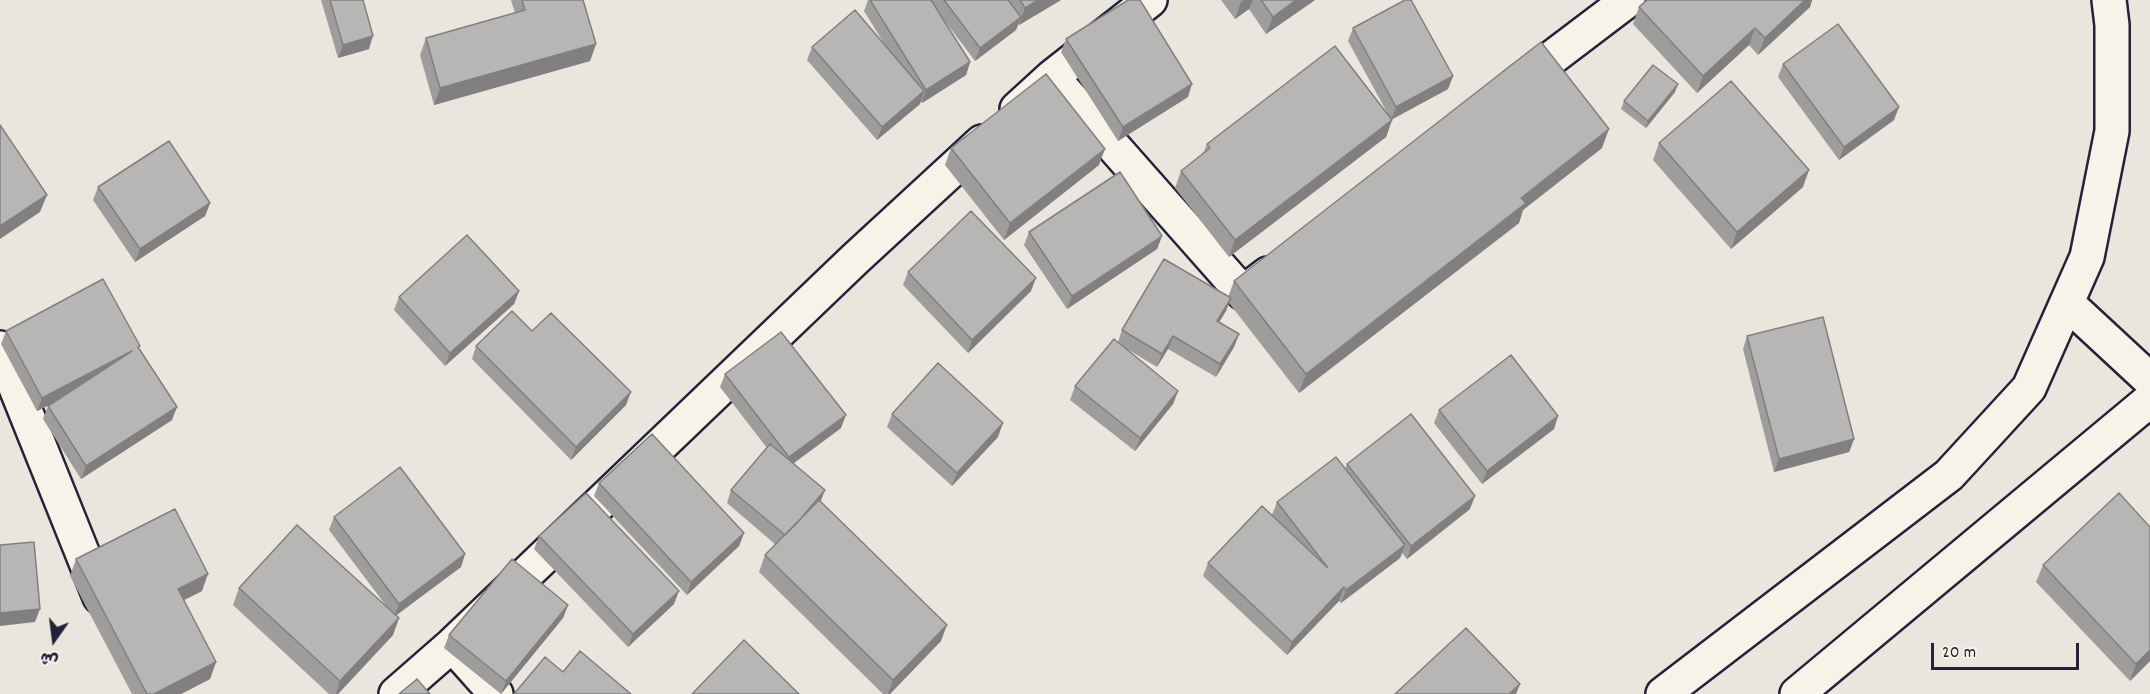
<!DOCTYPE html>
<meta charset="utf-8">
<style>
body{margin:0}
#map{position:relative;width:2150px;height:694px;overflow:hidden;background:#eae6de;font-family:Dekko,"Playpen Sans Arabic",sans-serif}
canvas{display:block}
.north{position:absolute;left:24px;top:610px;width:60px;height:60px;-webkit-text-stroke:4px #f7f3e8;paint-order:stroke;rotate:194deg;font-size:16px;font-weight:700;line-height:24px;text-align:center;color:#22223b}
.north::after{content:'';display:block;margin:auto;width:21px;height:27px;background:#22223b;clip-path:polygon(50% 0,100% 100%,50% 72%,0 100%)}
.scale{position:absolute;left:1931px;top:643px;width:148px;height:27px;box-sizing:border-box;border:3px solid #22223b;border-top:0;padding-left:8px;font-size:18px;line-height:21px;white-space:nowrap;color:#22223b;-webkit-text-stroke:4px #f7f3e8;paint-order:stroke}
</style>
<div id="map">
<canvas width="2150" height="694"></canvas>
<div class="north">ش</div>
<div class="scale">20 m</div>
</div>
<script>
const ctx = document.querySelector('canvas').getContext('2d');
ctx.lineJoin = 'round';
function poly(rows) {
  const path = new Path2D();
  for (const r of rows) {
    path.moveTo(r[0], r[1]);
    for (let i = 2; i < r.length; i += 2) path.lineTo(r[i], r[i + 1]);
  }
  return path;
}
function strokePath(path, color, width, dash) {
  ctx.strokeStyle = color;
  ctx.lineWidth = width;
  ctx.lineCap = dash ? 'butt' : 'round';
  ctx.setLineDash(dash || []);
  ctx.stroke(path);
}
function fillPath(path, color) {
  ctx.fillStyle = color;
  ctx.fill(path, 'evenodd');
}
const minor = poly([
 [1052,77,1243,293,1268,274],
 [1516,85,1628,0],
 [1017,109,1052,77,1150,0],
 [2067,303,2150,380],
 [0,348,100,597],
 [455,648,496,694],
 [396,694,452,645,855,259,982,142],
 [1663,694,1949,475,2029,388,2087,257,2112,131,2112,25,2109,0],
 [1797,694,2150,400]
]);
const wall = poly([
 [321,0,363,0,369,49,338,58],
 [511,0,583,0,596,44,590,61,434,105,420,55,426,38,515,13],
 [868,0,1061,0,1019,25,1018,24,1016,30,975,61,938,12,970,62,966,75,922,103,920,101,920,104,877,140,807,60,812,47,885,45,864,11],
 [1221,0,1315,0,1266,34,1249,9,1235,19],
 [1647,0,1812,0,1810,7,1758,55,1749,45,1697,93,1633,24,1639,7],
 [1353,28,1453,76,1448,89,1391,119,1392,120,1386,137,1229,257,1175,188,1181,171,1203,154,1207,144,1389,116,1348,41],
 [1066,39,1188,97,1118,141,1061,52],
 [1783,64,1894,120,1839,160,1778,77],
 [1675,92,1646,128,1621,109,1624,101],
 [1659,143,1803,187,1731,249,1653,160],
 [951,148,1099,165,1004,240,945,165],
 [1602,148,1523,210,1519,223,1299,393,1229,303,1226,311,1219,322,1239,334,1234,347,1216,377,1168,349,1157,367,1127,349,1178,391,1173,404,1135,451,1070,400,1075,386,1118,342,1122,330,1228,297,1234,281],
 [98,187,210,203,205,216,135,262,93,200],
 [1029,232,1162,236,1157,249,1067,309,1024,245],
 [908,272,1031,291,968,353,903,285],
 [519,291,514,304,445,366,394,310,399,297],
 [6,331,139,349,172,420,81,479,43,419,48,406,52,404,37,411,1,344],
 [532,331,626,405,571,460,472,359,476,346],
 [1747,336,1854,439,1849,452,1774,472,1743,349],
 [725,374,841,428,793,464,820,502,941,641,890,694,883,694,759,572,765,555,776,545,727,503,731,490,767,448,720,387],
 [1439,410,1554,429,1482,484,1434,423],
 [892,414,998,437,952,486,887,427],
 [1347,464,1470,509,1407,559,1402,553,1400,558,1341,603,1339,601,1287,655,1203,576,1208,563,1274,518,1272,515,1277,502,1345,469],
 [599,483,744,533,739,546,687,595,594,496],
 [334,517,465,554,461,567,396,615,399,618,393,635,338,694,329,694,233,605,239,588,387,607,329,530],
 [539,536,674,604,628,647,534,549],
 [76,559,202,591,184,600,216,662,210,679,181,694,132,694,70,576],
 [2043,565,2150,661,2130,681,2036,582],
 [568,605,563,618,501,694,444,648,449,635]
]);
const shadedWall = poly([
 [1038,0,1061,0,1019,25,1025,8],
 [1244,0,1253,0,1249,9,1235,19,1241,2],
 [1296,0,1315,0,1266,34,1273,17],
 [1805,0,1812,0,1810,7,1758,55,1765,38],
 [1021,17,1016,30,975,61,980,48],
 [1755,28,1749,45,1697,93,1703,76],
 [373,36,369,49,338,58,343,45],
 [596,44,590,61,434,105,440,88],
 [970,62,966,75,922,103,926,90],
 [1453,76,1448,89,1391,120,1396,107],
 [1192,84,1188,97,1118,141,1123,127],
 [1678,84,1675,92,1646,128,1648,121],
 [924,91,920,104,877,140,882,127],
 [1899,107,1894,120,1839,160,1844,147],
 [1392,120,1386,137,1229,257,1235,240],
 [1609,129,1602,148,1523,210,1519,223,1299,393,1306,374,1521,198],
 [1105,149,1099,165,1004,240,1010,223],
 [1809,170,1803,187,1731,249,1737,232],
 [47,195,40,212,0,239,0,226],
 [210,203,205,216,135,262,140,249],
 [1162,236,1157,249,1067,309,1072,296],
 [1036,278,1031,291,968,353,972,340],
 [519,291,514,304,445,366,450,353],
 [1231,298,1226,311,1212,334,1217,321],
 [1239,334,1234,347,1216,377,1220,364],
 [1173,336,1168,349,1157,367,1162,354],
 [132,351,127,364,37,411,42,398],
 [1178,391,1173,404,1135,451,1140,438],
 [631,392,626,405,571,460,576,447],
 [177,407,172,420,81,479,86,466],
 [846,415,841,428,784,470,789,457],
 [1558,416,1554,429,1482,484,1487,471],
 [1003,423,998,437,952,486,957,473],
 [1854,439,1849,452,1774,472,1779,459],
 [825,490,820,503,786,536],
 [1475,496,1470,509,1407,559,1411,546],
 [744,533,739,546,687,595,691,582],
 [1405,545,1400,558,1341,603,1346,590],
 [465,554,461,567,394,617,399,604],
 [208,574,202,591,172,606,178,589],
 [1344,587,1339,601,1287,655,1292,642],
 [679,591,674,604,628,647,633,634],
 [568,605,563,618,501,694,506,681],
 [40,609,35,622,0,626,0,613],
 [399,618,393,635,338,694,336,694,340,681],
 [947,625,941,641,890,694,888,694,893,680],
 [2150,650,2150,661,2130,681,2136,664],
 [216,662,210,679,181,694,154,694],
 [1520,684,1516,694,1509,694]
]);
const building = poly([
 [330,0,363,0,373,36,343,45,330,0],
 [522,0,583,0,596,44,440,88,426,38,525,10,522,0],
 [870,0,931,0,970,62,926,90,870,0],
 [944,0,1008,0,1021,17,980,48,944,0],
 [1020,0,1038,0,1025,8,1020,0],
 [1128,0,1140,0,1192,84,1123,127,1066,39,1128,0],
 [1261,0,1296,0,1273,17,1261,0],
 [1405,0,1411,0,1453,76,1396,107,1353,28,1405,0],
 [1647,0,1805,0,1765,38,1755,28,1703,76,1639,7,1647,0],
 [855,10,924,91,882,127,812,47,855,10],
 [1838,24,1899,107,1844,147,1783,64,1838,24],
 [1541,42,1609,129,1521,198,1526,203,1306,374,1234,281,1541,42],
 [1335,46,1392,120,1235,240,1181,171,1210,148,1207,144,1335,46],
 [1653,65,1678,84,1648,121,1624,101,1653,65],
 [1046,74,1105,149,1010,223,951,148,1046,74],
 [1731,81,1809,170,1737,232,1659,143,1731,81],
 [0,125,47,195,0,226,0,125],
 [169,141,210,203,140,249,98,187,169,141],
 [1120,172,1162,236,1072,296,1029,232,1120,172],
 [971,211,1036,278,972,340,908,272,971,211],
 [467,235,519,291,450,353,399,297,467,235],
 [1164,259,1231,298,1217,321,1239,334,1220,364,1173,336,1162,354,1122,330,1164,259],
 [103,279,140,346,138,347,177,407,86,466,48,406,132,351,42,398,6,331,103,279],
 [512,311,532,331,551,313,631,392,576,447,476,346,512,311],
 [1823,317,1854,439,1779,459,1747,336,1823,317],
 [781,332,846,415,789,457,725,374,781,332],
 [1114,339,1178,391,1140,438,1075,386,1114,339],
 [1511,355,1558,416,1487,471,1439,410,1511,355],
 [938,363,1003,423,957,473,892,414,938,363],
 [1411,414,1475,496,1411,546,1347,464,1411,414],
 [652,434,744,533,691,582,599,483,652,434],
 [770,444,825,490,797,523,785,535,731,490,770,444],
 [1336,457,1405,545,1346,590,1344,587,1292,642,1208,563,1262,506,1328,568,1277,502,1336,457],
 [400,467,465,554,399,604,334,517,400,467],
 [586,493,679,591,633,634,539,536,586,493],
 [2119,493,2150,527,2150,650,2136,664,2043,565,2119,493],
 [819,500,947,625,893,680,765,555,819,500],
 [175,509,208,574,178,589,216,662,154,694,147,694,76,559,175,509],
 [297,525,399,618,340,681,239,588,297,525],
 [34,542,40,609,0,613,0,545,34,542],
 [512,559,568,605,506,681,449,635,512,559],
 [1466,628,1520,684,1509,694,1395,694,1466,628],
 [744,640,799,694,692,694,744,640],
 [580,651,631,694,514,694,545,657,563,672,580,651],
 [417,679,430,694,399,694,417,679]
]);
strokePath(minor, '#22223b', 38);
strokePath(minor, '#f7f3e8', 33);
fillPath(wall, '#9e9d9c');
fillPath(shadedWall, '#817f7f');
fillPath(building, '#b8b6b5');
strokePath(building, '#817f7f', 1.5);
</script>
